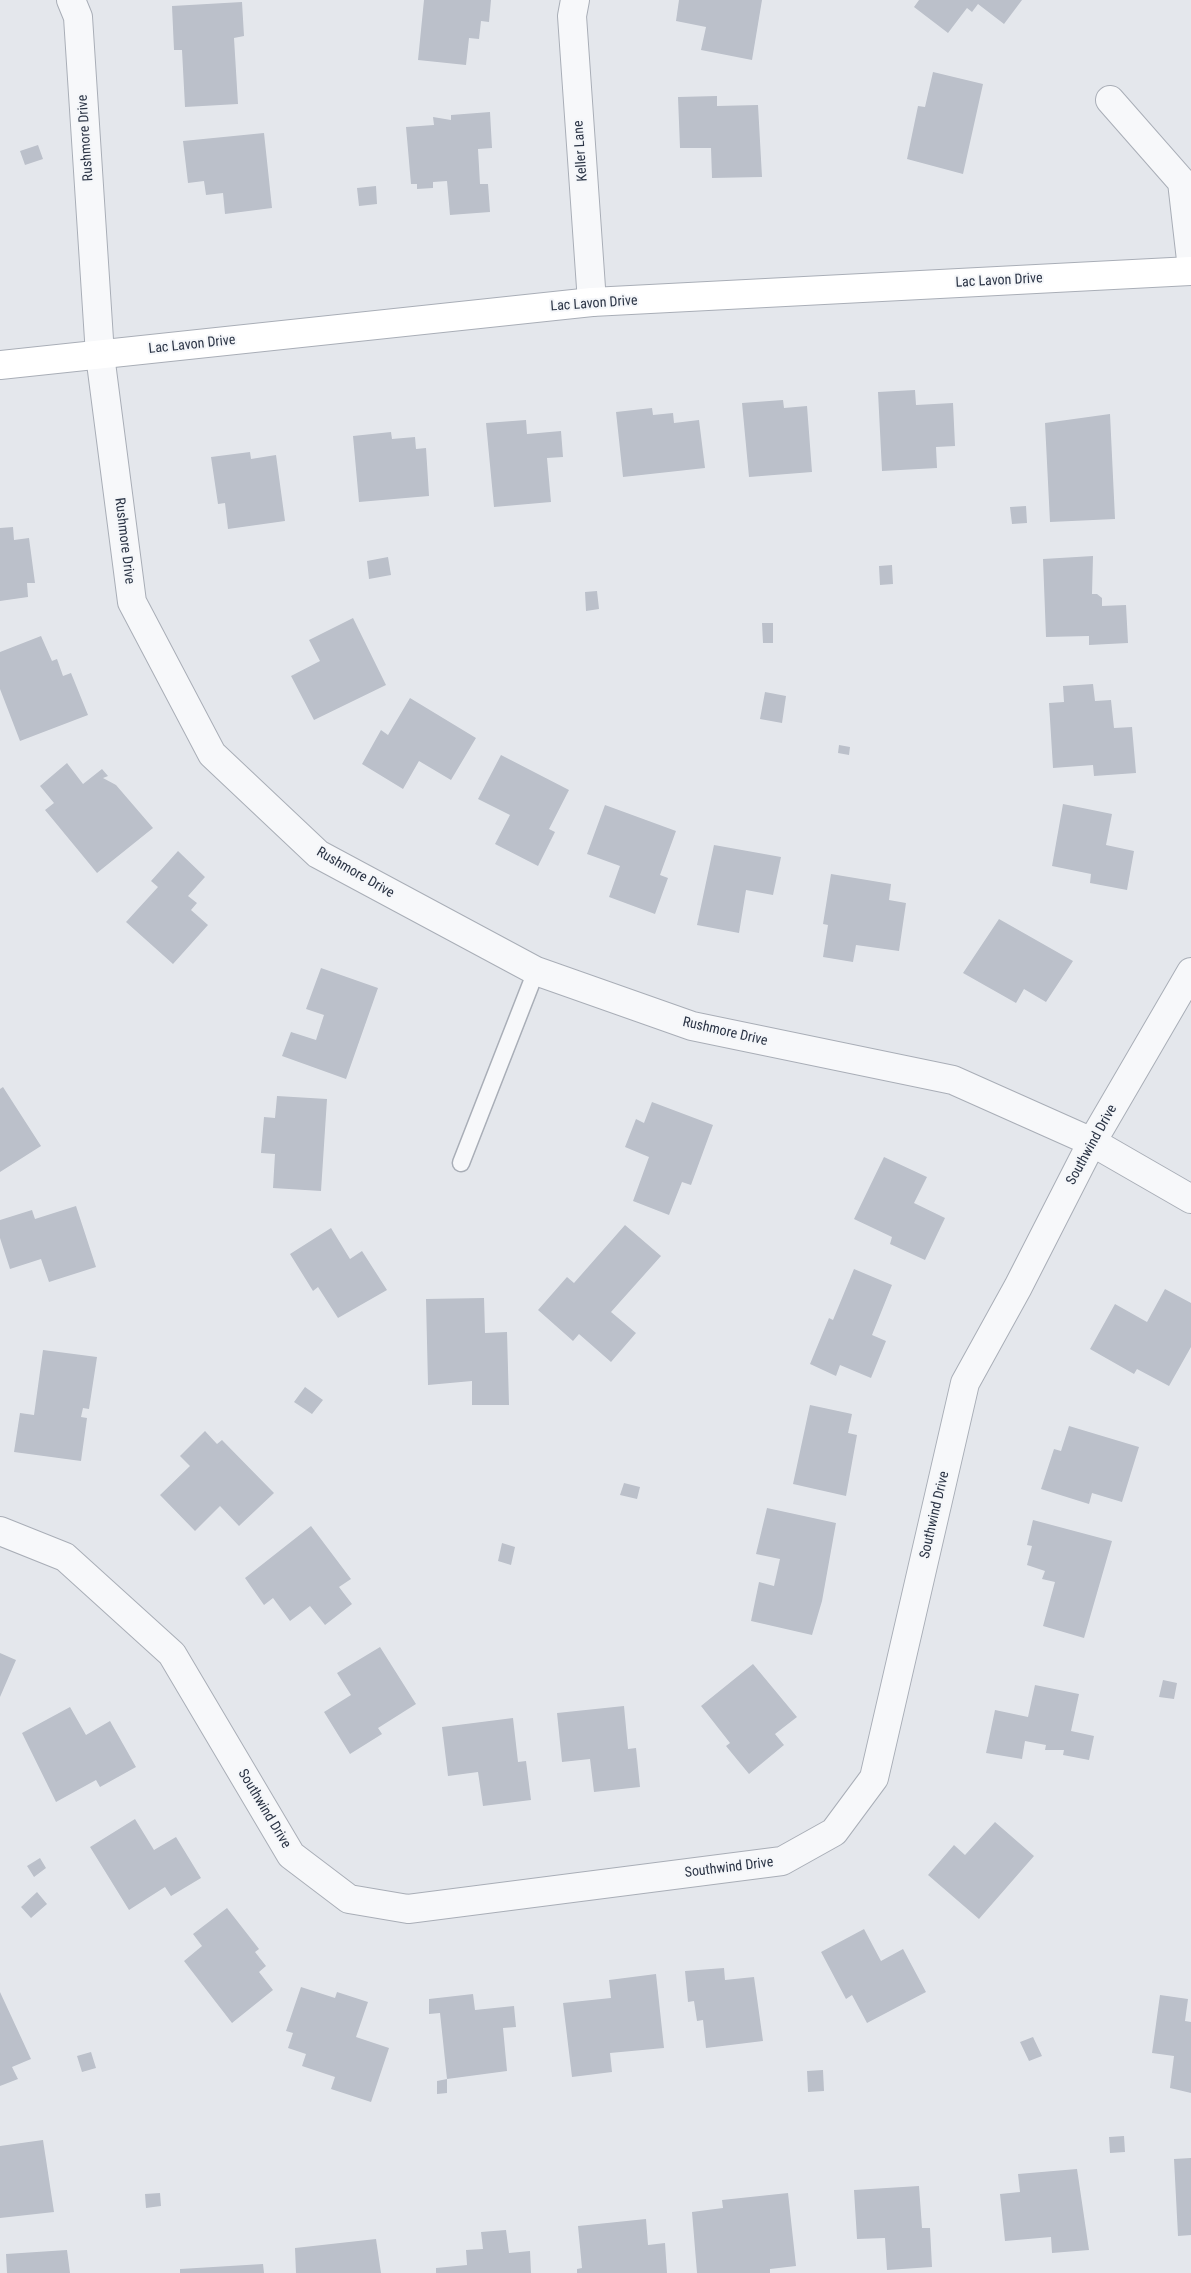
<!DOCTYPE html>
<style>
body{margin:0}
canvas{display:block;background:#e4e7ec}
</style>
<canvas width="1191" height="2273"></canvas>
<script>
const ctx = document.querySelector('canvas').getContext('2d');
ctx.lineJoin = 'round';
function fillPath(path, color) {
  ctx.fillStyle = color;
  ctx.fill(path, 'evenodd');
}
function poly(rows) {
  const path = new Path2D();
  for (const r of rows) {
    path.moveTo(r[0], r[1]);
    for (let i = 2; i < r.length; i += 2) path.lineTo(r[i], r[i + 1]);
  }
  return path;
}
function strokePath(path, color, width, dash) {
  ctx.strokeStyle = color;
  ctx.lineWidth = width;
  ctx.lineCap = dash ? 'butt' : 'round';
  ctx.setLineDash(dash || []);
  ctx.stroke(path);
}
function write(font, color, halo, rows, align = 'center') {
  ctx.font = font + ' "Roboto Condensed",sans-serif';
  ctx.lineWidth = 4;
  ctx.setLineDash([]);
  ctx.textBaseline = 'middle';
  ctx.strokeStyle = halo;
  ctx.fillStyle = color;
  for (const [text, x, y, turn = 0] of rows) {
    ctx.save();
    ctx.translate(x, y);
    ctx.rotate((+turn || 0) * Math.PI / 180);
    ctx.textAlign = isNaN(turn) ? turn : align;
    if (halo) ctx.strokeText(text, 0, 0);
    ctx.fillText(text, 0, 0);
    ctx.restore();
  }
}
const building = poly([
 [424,0,491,0,489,22,481,21,479,39,469,38,466,65,418,60],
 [679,0,762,0,752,60,701,50,706,27,676,21],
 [919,0,1022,0,1004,24,978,4,972,12,967,8,948,33,914,7],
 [242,2,244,36,234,38,238,104,185,107,182,50,174,50,172,6],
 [933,72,983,84,963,174,907,159,918,106,925,107],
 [717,96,717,106,758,105,762,177,712,178,711,148,680,148,678,97],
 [490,112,492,148,478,149,480,184,488,184,490,212,450,215,447,181,433,182,433,188,417,189,417,184,411,184,406,127,434,125,433,117,451,120,451,115],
 [264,133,272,208,225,214,223,193,206,195,204,181,188,183,183,141],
 [38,145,43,159,25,165,20,151],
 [376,186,377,204,359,206,357,188],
 [915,390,916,405,953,403,955,446,936,447,937,468,882,471,878,392],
 [783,400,784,408,807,406,812,472,749,477,742,403],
 [652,408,653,415,673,413,674,423,699,420,705,468,623,477,616,412],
 [1110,414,1115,519,1050,522,1045,423],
 [526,420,527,434,561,431,563,457,547,458,551,502,494,507,486,423],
 [391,432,392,439,415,437,416,449,426,448,429,496,359,502,353,436],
 [250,452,251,459,276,455,285,521,228,529,225,503,218,504,211,457],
 [1026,506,1027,523,1012,524,1010,507],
 [13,527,14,540,29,538,35,583,27,583,28,597,0,601,0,528],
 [1093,556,1092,594,1097,594,1102,598,1102,606,1126,605,1128,643,1089,645,1089,636,1046,637,1043,559],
 [388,557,391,575,369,579,367,561],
 [892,565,893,584,880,585,879,566],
 [597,591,599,609,586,611,585,592],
 [353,618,386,685,314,720,291,676,320,661,309,640],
 [762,623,773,623,773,643,763,643],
 [41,636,52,661,57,659,63,676,71,673,88,715,20,741,0,689,0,652],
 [1093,684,1095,701,1111,700,1114,728,1132,727,1136,773,1094,776,1093,765,1053,768,1049,703,1064,702,1063,686],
 [765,692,786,696,782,723,760,719],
 [410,698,476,738,451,780,419,761,403,789,362,764,381,730,388,735],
 [839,745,850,747,849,755,838,753],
 [501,755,569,790,549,829,555,832,538,866,495,844,510,815,478,799],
 [67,763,83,784,102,769,108,776,103,778,116,785,153,828,97,873,45,810,54,803,40,786],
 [1063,804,1112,814,1106,845,1134,851,1127,890,1090,883,1091,874,1052,866],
 [605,805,676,831,660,875,668,878,655,914,609,897,620,866,587,854],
 [714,845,781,857,773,895,746,890,739,933,697,925],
 [178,851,205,877,188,896,197,903,191,910,208,925,173,964,126,922,158,887,151,881],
 [831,874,891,884,889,900,906,903,899,951,856,945,853,962,823,957,828,925,823,924],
 [999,919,1073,961,1046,1002,1024,989,1016,1003,963,973],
 [321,968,378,988,346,1079,282,1056,291,1032,316,1040,324,1015,306,1009],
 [3,1087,41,1146,0,1172,0,1089],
 [277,1096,327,1099,321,1191,273,1188,275,1154,261,1153,264,1117,275,1118],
 [652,1102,713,1125,691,1185,682,1182,669,1215,633,1201,649,1157,625,1147,636,1119,644,1123],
 [884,1157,927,1177,914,1203,945,1218,925,1260,890,1244,892,1237,854,1219],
 [76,1206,96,1267,49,1282,41,1259,10,1269,0,1238,0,1220,32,1210,35,1219],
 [625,1225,661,1256,611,1312,636,1333,611,1362,579,1334,573,1341,538,1310,567,1277,574,1283],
 [331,1228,350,1259,362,1251,387,1290,338,1318,318,1287,313,1291,290,1254],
 [854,1269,892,1285,872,1335,886,1341,871,1378,840,1365,836,1376,810,1364,829,1318,833,1320],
 [1165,1289,1191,1303,1191,1347,1169,1386,1137,1369,1134,1374,1090,1349,1115,1304,1147,1322],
 [484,1298,485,1333,507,1332,509,1405,472,1405,472,1381,428,1385,426,1299],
 [43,1350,97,1357,89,1409,83,1408,81,1417,87,1418,81,1461,14,1452,20,1413,34,1415],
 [305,1387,323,1400,312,1414,294,1402],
 [810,1405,852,1414,848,1433,857,1435,846,1496,793,1484],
 [1069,1426,1139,1447,1122,1502,1092,1493,1089,1504,1041,1489,1054,1449,1061,1451],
 [205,1431,217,1444,222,1440,274,1493,239,1526,220,1506,195,1531,160,1495,190,1466,180,1456],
 [624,1483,640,1487,637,1499,620,1495],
 [767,1508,836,1523,822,1601,812,1635,751,1621,759,1582,774,1586,780,1559,756,1554],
 [1033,1520,1112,1541,1084,1638,1043,1626,1055,1582,1042,1579,1045,1571,1027,1565,1032,1546,1027,1545],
 [311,1526,351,1579,339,1587,352,1604,325,1625,310,1606,290,1621,273,1598,264,1605,245,1578],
 [502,1543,515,1547,511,1565,498,1561],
 [380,1647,416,1704,378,1728,382,1734,350,1754,324,1712,351,1695,337,1673],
 [0,1653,16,1660,0,1697],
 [753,1664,797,1717,775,1734,784,1745,749,1774,726,1746,730,1743,701,1706],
 [1163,1680,1177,1683,1174,1699,1159,1697],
 [1035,1685,1079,1694,1071,1731,1094,1736,1089,1760,1063,1755,1064,1750,1045,1750,1046,1745,1025,1741,1022,1759,986,1753,995,1710,1028,1717],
 [624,1706,628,1749,636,1748,640,1787,594,1792,590,1759,562,1762,557,1713],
 [70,1707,86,1735,110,1721,136,1767,100,1787,96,1780,56,1802,22,1733],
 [513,1718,518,1762,526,1761,531,1800,483,1806,478,1772,448,1776,442,1727],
 [135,1819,154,1850,176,1837,201,1878,171,1896,165,1887,129,1910,90,1847],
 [995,1822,1034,1856,979,1919,928,1875,954,1845,965,1855],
 [40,1858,46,1868,34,1877,27,1866],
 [37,1892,47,1904,31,1918,21,1907],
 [227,1908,259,1949,255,1952,266,1966,259,1972,273,1990,232,2023,184,1961,202,1946,193,1934],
 [864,1929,881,1961,903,1949,926,1992,867,2023,852,1995,846,1999,821,1952],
 [724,1968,725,1980,754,1977,763,2041,706,2048,703,2020,697,2021,694,2001,688,2002,685,1971],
 [656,1974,664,2048,610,2053,612,2072,572,2077,563,2003,611,1998,609,1980],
 [301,1987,335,1998,337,1992,368,2002,356,2037,389,2048,371,2102,331,2089,335,2077,302,2066,306,2054,288,2048,293,2033,286,2031],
 [0,1992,31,2059,12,2067,18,2079,0,2086],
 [473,1994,475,2010,514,2006,516,2027,503,2028,507,2071,447,2079,440,2013,429,2014,429,1999],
 [1160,1995,1188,1999,1185,2021,1191,2022,1191,2093,1170,2088,1174,2056,1152,2053],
 [1033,2037,1042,2056,1029,2061,1020,2042],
 [91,2052,96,2068,82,2072,77,2056],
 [823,2070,824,2091,808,2092,807,2071],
 [447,2079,447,2093,437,2094,437,2081],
 [1124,2136,1125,2152,1110,2153,1109,2137],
 [43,2140,54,2212,0,2218,0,2146],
 [1191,2158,1191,2235,1178,2236,1174,2159],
 [1077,2169,1089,2250,1052,2253,1051,2237,1005,2241,1000,2194,1020,2192,1018,2174],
 [919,2186,922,2228,930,2228,932,2267,887,2270,885,2238,857,2239,854,2190],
 [160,2193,161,2206,146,2208,145,2194],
 [788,2193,796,2266,770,2269,770,2273,697,2273,692,2212,723,2208,722,2200],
 [646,2219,648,2245,665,2243,667,2273,577,2273,577,2269,582,2268,578,2226],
 [506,2230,509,2253,530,2251,531,2273,436,2273,436,2268,467,2265,466,2250,483,2249,481,2232],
 [376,2239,381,2273,296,2273,295,2248],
 [67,2250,70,2273,7,2273,6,2254],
 [263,2264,264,2273,180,2273,180,2269]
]);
const lane = poly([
 [461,1163,536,971]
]);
const street = poly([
 [71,0,78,17,100,355,132,602,212,754,318,854,536,971,692,1026,953,1080,1092,1142,1191,1199],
 [575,0,572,16,592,302],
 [1110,100,1182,182,1191,260],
 [0,1531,65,1557,172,1654,291,1855,349,1899,408,1909,782,1861,834,1832,874,1778,965,1383,1018,1287,1092,1142,1191,972]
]);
const secondary = poly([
 [0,365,592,302,1191,271]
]);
const streetNames = [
 ["Rushmore Drive",86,138,-94],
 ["Keller Lane",581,151,-94],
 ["Lac Lavon Drive",999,281,-3],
 ["Lac Lavon Drive",594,304,-4],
 ["Lac Lavon Drive",192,345,-6],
 ["Rushmore Drive",124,541,83],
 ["Rushmore Drive",355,873,30],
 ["Rushmore Drive",725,1032,13],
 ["Southwind Drive",1092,1145,-61],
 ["Southwind Drive",935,1515,-77],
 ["Southwind Drive",264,1809,59],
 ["Southwind Drive",729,1868,-7]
];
fillPath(building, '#bbc0ca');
strokePath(lane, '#a9aeb7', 19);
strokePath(street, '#a9aeb7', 30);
strokePath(secondary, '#a9aeb7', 30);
strokePath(lane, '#f7f8fa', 16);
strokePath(street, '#f7f8fa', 28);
strokePath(secondary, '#fff', 28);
write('14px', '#2b3445', '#f4f6f9', streetNames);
</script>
